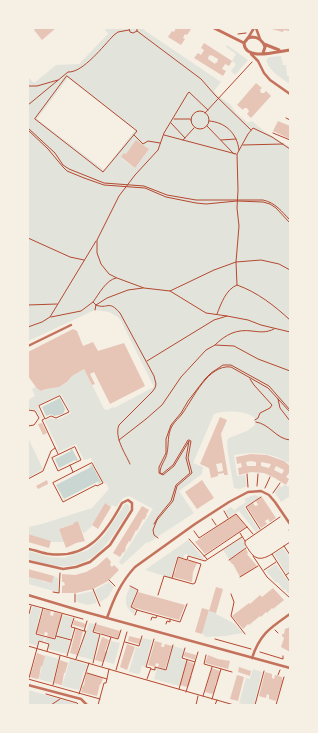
<!DOCTYPE html>
<html>
<head>
<meta charset="utf-8">
<style>
  body { margin:0 }
  #map { position:relative; width:318px; height:733px; overflow:hidden; background:#f6efe4; font-family:"PT Sans",sans-serif }
  canvas { display:block }
  .frame { position:absolute; inset:0; border:29px solid #f6efe4; pointer-events:none }
</style>
</head>
<body>
<div id="map">
<canvas width="318" height="733"></canvas>
<div class="frame"></div>
</div>
<script>
const g = document.querySelector('canvas').getContext('2d');
g.lineJoin = 'round';
function fillPath(path, color) { g.fillStyle = color; g.fill(path, 'evenodd'); }
function strokePath(path, color, width, dash) { g.strokeStyle = color; g.lineWidth = width; g.lineCap = dash ? 'butt' : 'round'; g.setLineDash(dash || []); g.stroke(path); }
const green = new Path2D(`
  M104,28h42l-2,2 77,52 -7,9 3,4 13,9 6,9 12,10 4,-2 12,10 26,16v317c-18,-12 -35,-13 -56,-9l3,21 8,-1 2,11 -7,3 -6,-1 -6,-34 -1,-13 2,-3 18,-7 8,-6 -1,-8c-10,-6 -29,-7 -40,-3l-21,49 10,4 -1,7 -23,17 15,22 -46,30 -1,-1 -25,23 -3,-3 34,-53 -24,-13 -6,2 -7,9 -4,-2 -1,2 -6,-4 -14,24 -7,6h-1l-5,-12 -4,2v1l-15,5 5,13h-12l-24,-8v-7l14,-3 50,-16 17,-19 -3,-6 -2,1 -13,-26 -7,2 -8,-16 -18,8 -1,-2 1,-2 -13,-27 6,-3c7,4 14,-2 20,-5l-10,-19 -24,12 5,11 -1,1 -5,-8 -8,-1v-9l7,-4 -3,-7 4,-2 1,3 2,-1 2,2 5,-2 15,-3 6,-4 5,-6 12,-7 20,40 3,1 6,-3 1,1 40,-21 -33,-66 -3,-4 -9,-5 -14,-2 -67,31v-264l6,6 22,-18 23,-1 29,-30zM68,78l67,52 -31,40 -67,-51zM143,144l6,5 -14,19 -14,-10 3,-5 2,1z
  M227,45l21,15 -13,15 -4,-4 5,-7 -4,-3 4,-7 -10,-7z
  M281,56l2,9h3l1,11h3v13v-5c-9,-6 -21,-13 -24,-24l3,-3z
  M28,438l15,31 -15,9z
  M284,485l6,2v9l-9,6 -6,-9 4,-7 3,1z
  M255,495l5,2 -16,10 15,23 -3,2 -17,-21 -10,6 -4,-6 6,-4 3,3 12,-8 -2,-3 7,-3z
  M125,504h3l2,5c-17,27 -34,60 -71,57 -11,-1 -21,-4 -31,-7v-8l21,6 15,1 24,-8 16,-14z
  M242,538l4,9 -17,12 -6,-9z
  M188,540l17,20 -20,-6 -2,4 -6,-2 -6,22 -26,-8z
  M283,548l6,8h1v15l-4,2 -12,-19z
  M276,564l14,20v12l-5,-7 -2,1 -5,-8 -2,1 -10,-12z
  M28,576l13,4v1l11,2 2,-7 4,2v14l-30,-8z
  M109,582l5,5 -6,10 -8,5 -5,-12z
  M130,587l7,3 -7,18 5,2 -1,4c-11,-7 -9,-18 -4,-27z
  M93,591l4,12 -9,2 -11,-3 -1,-7z
  M33,606l8,3 -6,26 10,2 -2,5 -4,-2 -2,6 -9,-3v-28h2z
  M209,611l7,2v1l19,10 8,9 -18,3 -20,1 -3,-4z
  M63,615l10,3 -3,10 3,1 -3,11 -13,-4z
  M89,623l6,1 -2,9 6,2 -6,25 -15,-4z
  M46,637l9,3 2,-3 13,4 -3,13 -19,-5 2,-6 -5,-2z
  M142,638l10,2 -7,28 -3,-3 -2,8 -2,1 -9,-2 7,-25 4,1z
  M111,641l9,2 -6,21 -10,-3 2,-9h2z
  M173,646l11,3 -3,10 5,2 -7,25 -25,-7 3,-11 9,3z
  M45,655l14,4 -7,24 -13,-4z
  M70,659l18,6 -2,6h-2l-5,19 -17,-4z
  M253,669l9,3 -8,33h-8l-7,-2 7,-25 4,1z
  M28,690l50,14v1h-50z`);
const water = new Path2D(`
  M60,398l5,11 -2,5 -9,2 -3,-2 -5,2 -4,-9z
  M72,449l6,11 -2,1 -1,-1 -16,8 -4,-9 16,-8 -1,-1z
  M92,465l9,17 -3,2 1,-3 -35,18 -8,-14 35,-18 -2,-1z`);
const building = new Path2D(`
  M36,28h20l-14,12 -8,-10z
  M176,28h13l2,1 -4,6 -2,-1 -2,4 2,1 -4,6 -13,-8 4,-6 2,1z
  M268,28h22l-1,3 -5,-1 -1,2z
  M204,43l28,18 -3,5 -4,-2 -3,5 4,2 -3,5 -29,-18 4,-5 3,2 3,-5 -3,-2zM209,55l1,1 1,-1 7,4 -1,4 -1,-1 -1,2 -7,-5z
  M256,83l6,5 -2,2 1,3h3l2,-2 5,5 -20,22 -4,-4 2,-3 -2,-3h-3l-1,2 -6,-5z
  M278,121l12,5v13l-17,-8z
  M136,140l13,9 -14,19 -14,-11 3,-4 2,1z
  M73,329l4,2 6,15 10,-4 5,9 26,-8 21,43 -35,18 -16,-32 -4,2 5,10 -3,1 -8,-16 -12,7 -5,6 -8,5 -13,2 -6,2 -1,-2 -1,1 -10,-14v-24z
  M220,417l7,3 -6,14 7,41h-4v-2l-6,1v2l-7,2 -2,-10 -9,-4zM222,463l1,8 -5,1 -2,-8z
  M42,423l5,10 -4,2 -5,-11z
  M251,454l16,1 17,6 6,5v8l-1,-1 -3,4 3,2 -3,6 -11,-7 -11,-5 -13,-1 -12,3 -1,-7 4,-1 -1,-4 -4,1 -1,-7zM251,461l5,1v4h-9l-1,-4zM261,462l10,2 -2,4 -8,-2zM276,466l8,4 -2,4 -8,-4z
  M47,480l1,4 -10,5 -2,-3z
  M202,480l12,18 -17,11 -12,-17z
  M262,497l14,21 -6,4 -2,-3 -3,2 2,3 -6,4 -14,-21 6,-4 2,3 3,-1 -2,-4z
  M105,503l6,4 -13,22 -6,-4z
  M142,506l7,4 -3,5h1l-3,5 -1,-1 -6,12 -1,-1 -6,12 -1,-1 -4,7h1l-2,5 -1,-1 -3,5 -7,-4z
  M236,514l10,13 -41,27 -10,-12z
  M78,521l7,20 -9,2 -10,5 -7,-19 15,-5 -1,-1z
  M28,534l23,7 -2,7 -21,-6z
  M246,549l2,4 -1,1 10,12 -17,11 -7,-13h-1l-3,-4z
  M107,557l4,5 -1,3 2,2 2,-2 5,5 -11,11 -15,8 -17,4h-14v-7l3,-1 -1,-3h-2v-8l13,1 11,-3 11,-6z
  M178,558l19,5 -4,9 -1,10 -19,-5 1,-5 1,1z
  M28,569l26,7 -2,7 -23,-6z
  M216,587l7,2 -7,24 -7,-2z
  M273,588l11,12 -11,9 -1,-1 -5,5 -1,-1 -5,5 -1,-1 -11,9 -1,-1 -5,5 -11,-13 17,-13 1,1 10,-9 2,2z
  M138,592l47,13 -6,15 -47,-13z
  M202,608l7,2 -7,24 -7,-2z
  M44,609l7,2 -1,4 3,1 1,-4 7,2 1,3 -8,21 -7,-2 1,-3 -3,-1 -1,3 -7,-2v-2z
  M74,620l12,4 -2,4 -11,-3z
  M96,624l24,7 -2,7 -24,-7z
  M290,627v25l-9,-5 3,-9 -2,-2v-2h2l1,-5z
  M76,629l7,2 -6,24 -7,-2z
  M129,636l12,3 -2,5 -11,-3z
  M102,637l7,3 -4,11 1,1 -3,10h-1l-7,-2z
  M155,641l7,2 -1,3 1,1h2l1,-3 7,2 -7,23 -7,-2 1,-3 -3,-1 -1,4 -7,-2z
  M127,644l8,3 -8,23 -7,-3z
  M185,652l11,3 -1,5 -12,-4z
  M37,653l8,3 -3,11 -1,-1 -2,12 -2,1 -7,-2z
  M208,655l10,4 12,2 -2,8 -23,-6z
  M60,660l8,3 -3,10h-1l-2,12h-1l-7,-2z
  M187,661l8,3 -3,10 -2,2h2l-3,10 -2,1 -7,-2z
  M239,667l12,4 -1,5 -12,-4z
  M212,668l8,3 -3,11 -1,-1 -2,12 -2,1 -7,-2z
  M265,672l7,2v4l2,1 1,-4 7,2v2l1,1 -7,21 -7,-2v-4l-2,-1 -1,4 -7,-2z
  M86,673l17,5 -2,6h-1l-3,12 -16,-4 2,-7 1,1z
  M237,675l7,2 -6,24 -8,-2z`);
const path = new Path2D(`
  M129,28l1,4 3,1 4,-2v-3
  M137,31l64,48 14,16 36,35
  M238,34l8,-1
  M67,76l70,55 -34,41 -68,-53z
  M28,86h9l21,-6
  M28,105l40,-33c15,1 36,-27 46,-37l4,-3 11,-2
  M208,110l-19,-18 -1,1 -24,40 -6,17 -23,25 -16,21 -22,44v13l4,11 8,10 8,4 27,10 26,3 44,-21 22,-8 25,-2 18,4 11,6
  M191 120a9 9 0 1 1 18 0a9 9 0 1 1-18 0Z
  M205,113l47,-51
  M286,118l4,2
  M174,119h16
  M209,121c16,1 28,12 30,29
  M171,123l14,15
  M207,126l27,28
  M28,128l27,25 8,12 6,4 35,14 40,3 23,9 29,5h67c13,3 18,11 27,20
  M28,130l20,19 15,18 4,4 17,7 20,7 41,3 21,9 30,6 10,1 31,-3 26,1 7,2 6,4 14,15
  M273,133l17,7
  M134,135l9,9 5,-3 12,2
  M164,135l72,19
  M183,140l11,-12
  M221,140l15,-1
  M243,145l40,-1
  M290,149l-18,-12 -19,-9 -5,6 -11,20 1,36 -1,18 2,18 -3,36 1,23c20,7 38,21 53,35
  M28,238l42,19 14,3
  M170,291l36,22 21,3
  M28,305l29,-1
  M96,305c12,5 12,-6 24,8l34,63 2,8 -1,4 -3,4 -33,33c-5,12 6,28 11,39
  M96,305l11,-7 21,-8 15,-2
  M95,310l1,-5 -3,-3c6,-8 13,-22 23,-24
  M217,314c4,-10 9,-25 20,-29
  M51,317l30,-6 12,-9
  M28,327l14,-5 8,-5 46,-76
  M215,345c11,-11 22,-16 37,-14 8,1 14,2 22,-2
  M147,361l67,-41 13,-4 21,4 13,5 29,7
  M250,379l4,6 18,20 -2,3 -10,5 -2,5 -3,2
  M60,396l9,16 -13,6 -5,-2 -6,3 -6,-13z
  M278,399l2,9 10,13
  M28,410l7,1 4,7 -5,7 -6,1
  M44,419l-2,1 16,34
  M256,422c14,2 20,17 34,18
  M119,440l27,-21 16,-14 19,-28 25,-27 9,-5 19,1 24,13 32,12
  M75,447l6,13 -23,11 -6,-13z
  M92,463l11,20 -6,3 -1,-1 -33,17 -10,-19z
  M70,465l3,7
  M247,474l1,13
  M28,479l15,-8 8,-20 4,-3
  M257,486l1,-12
  M265,488l5,-11
  M273,493l7,-10
  M224,511l4,7
  M280,517l-35,24v3c8,13 12,19 27,10l18,28
  M212,519l4,6
  M154,524l4,-7 13,-16 5,-16 14,-12 -4,-15 3,-17 -15,25 -11,9 -4,-2v-6l7,-14v-14l5,-14 10,-12 7,-12 17,-22 6,-6 12,-8h8l38,21 21,24
  M260,529l-14,-22 15,-10
  M289,530h1
  M194,531l5,7 37,-24 17,20
  M240,533l5,8
  M158,538l-4,-3 -1,-5 4,-10 16,-19 4,-15 15,-13 -4,-15 3,-17 -2,-1h-1l-15,25 -11,9 -2,-1c0,-8 6,-13 7,-20 2,-9 0,-18 5,-27 3,-5 7,-8 10,-12 11,-15 26,-50 49,-47l37,21 22,24
  M189,539l18,20
  M284,546l6,9
  M272,554l18,-12
  M204,556l43,-29
  M253,556l14,21 23,21
  M229,560l17,-12
  M264,570l12,-8
  M286,575l4,-3
  M240,577l18,-11
  M172,578l6,-21 9,3 1,-4 17,5 37,-24
  M109,580l6,6
  M130,586l8,4 -7,17 6,3 43,12 7,-18
  M93,589l7,17
  M53,592l6,1 1,-20
  M75,594v8
  M231,594l3,8 -3,14 14,18
  M158,595l6,-19 29,8 2,-1 6,-19 -13,-4
  M28,604l55,15
  M43,608l-7,26 19,5 7,-25
  M28,614h1l2,-8
  M135,615l2,-5
  M151,620l1,-3 4,1 1,-2
  M166,624l1,-3 3,1v-3
  M75,628l9,3
  M275,630l3,3
  M101,634l10,3
  M56,636l15,4
  M215,639l36,10
  M125,642l14,4 3,-10
  M28,646l206,59
  M185,648l-3,10 13,4 3,-10
  M260,652l23,7v-3
  M206,655l-2,9 28,8
  M67,656l8,-28 -4,-1 3,-9
  M76,659l10,-28h-2l3,-10
  M93,663l7,-29 -7,-2 3,-9
  M102,666l9,-29 7,2 3,-9
  M151,669l4,1v-3l11,3 7,-25
  M116,670l11,-38
  M87,673l20,6
  M278,675l2,-5
  M29,678l10,-37 10,3 -2,7
  M28,679l72,20
  M147,679l4,-11 -5,-1 8,-28
  M53,685l7,-29
  M179,689l8,-29
  M186,692l9,-30
  M46,694l31,9 2,2
  M79,694l10,-31
  M203,696l9,-29
  M212,699l9,-30
  M51,705l9,-6
  M98,705l6,-22h2l3,-14
  M196,705l2,-9
  M215,705l2,-5
  M255,705l9,-34
  M276,705l8,-28`);
const minor = new Path2D(`
  M256,28l4,11
  M248,38l6,-10
  M251,54l7,7 6,12 6,7 20,14
  M28,346l43,-21
  M28,549c7,1 14,4 21,5 39,5 57,-21 73,-51l6,-3 4,3v7l-22,35 -20,17 -14,5 -13,2 -35,-8
  M28,595l50,15 212,58
  M107,618c7,-20 14,-36 28,-51l60,-43 34,-22 19,-10 13,-1 8,4 6,7 15,22
  M252,658c8,-24 18,-30 38,-44
  M28,685l53,14 6,6`);
const tertiary = new Path2D(`
  M214,28l30,15
  M264,44l15,6
  M263,53l2,-6c-2,-6 -7,-10 -13,-10l-4,1 -4,5c1,19 34,8 46,7`);
fillPath(green, '#e2e4dc');
fillPath(water, '#c9d6d2');
fillPath(building, '#e6c5b7');
strokePath(path, '#b5482f', 1);
strokePath(minor, '#c5725c', 2.5);
strokePath(tertiary, '#c5725c', 3);
</script>
</body>
</html>
